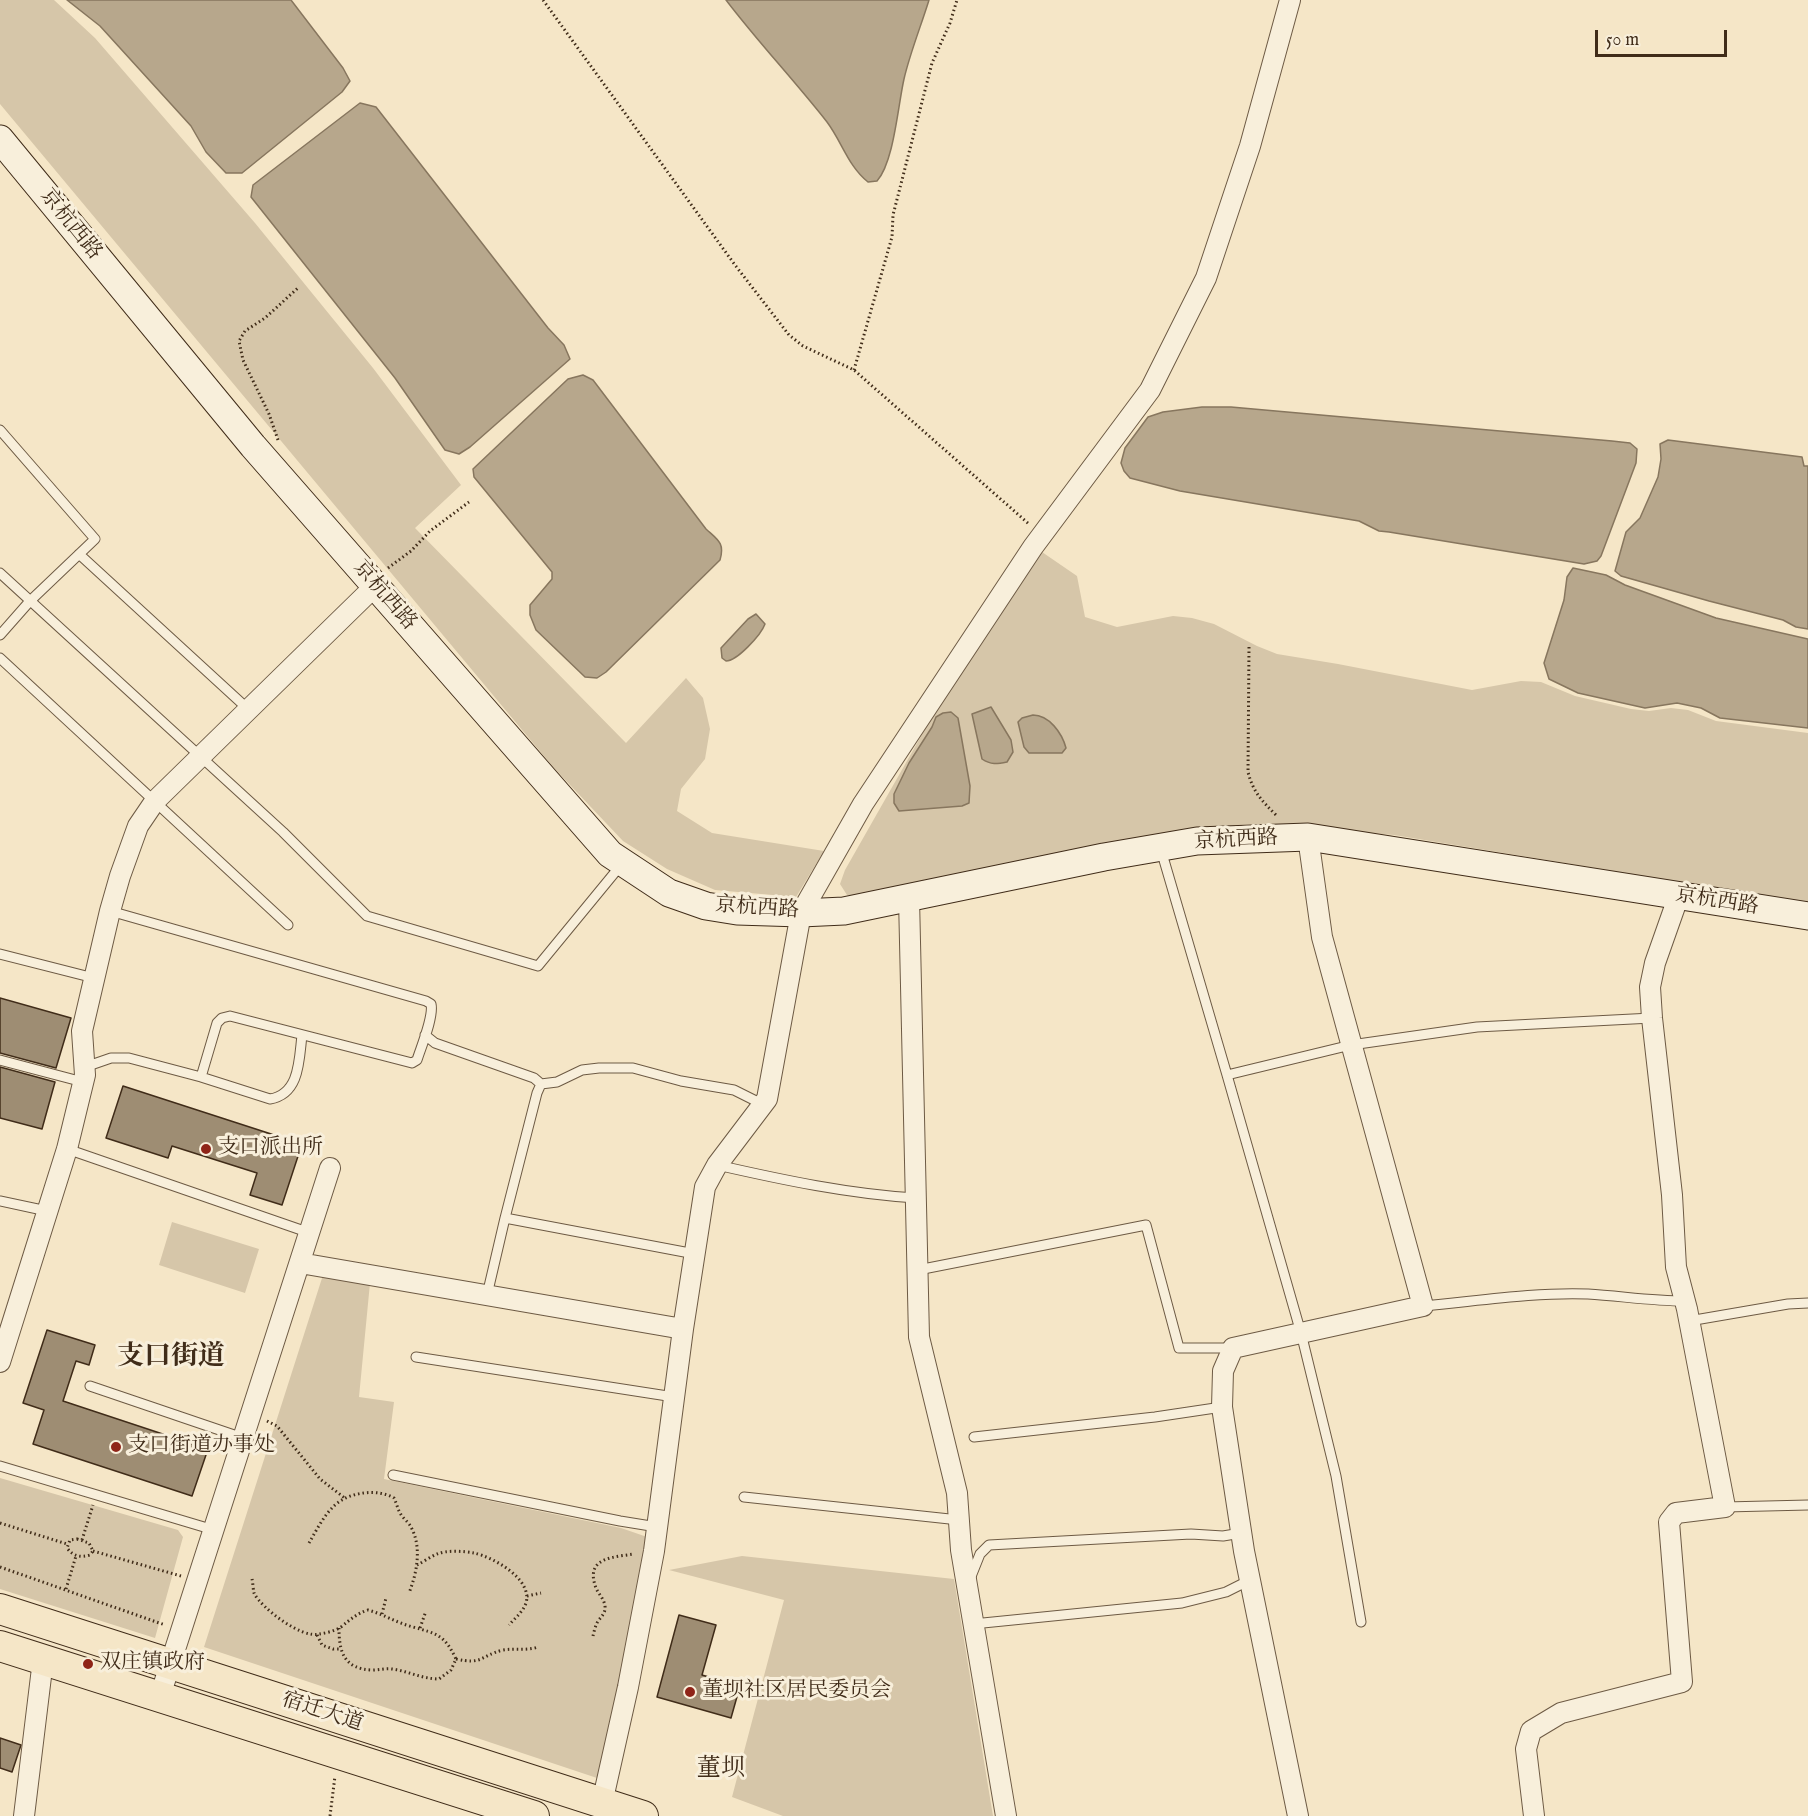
<!DOCTYPE html>
<html>
<head>
<meta charset="utf-8">
<style>
  body { margin:0 }
  #map { position:relative; width:1808px; height:1816px; overflow:hidden; background:#f5e6c7; font-family:"IM FELL English",serif }
  canvas { display:block }
  .scale { position:absolute; left:1595px; top:30px; width:132px; height:27px; box-sizing:border-box; border:3px solid #402c19; border-top:0; padding-left:8px; font-size:18px; line-height:21px; white-space:nowrap; color:#402c19; -webkit-text-stroke:4px #f8efdb; paint-order:stroke }
</style>
</head>
<body>
<div id="map">
<canvas width="1808" height="1816"></canvas>
<div class="scale">50 m</div>
</div>
<script>
const g = document.querySelector('canvas').getContext('2d');
g.lineJoin = 'round';
function fillPath(path, color) { g.fillStyle = color; g.fill(path, 'evenodd'); }
function strokePath(path, color, width, dash) { g.strokeStyle = color; g.lineWidth = width; g.lineCap = dash ? 'butt' : 'round'; g.setLineDash(dash || []); g.stroke(path); }
function label(font, color, halo, rows, align = 'center') {
  g.font = font + ' "IM FELL English","Noto Serif SC",serif'; g.lineWidth = 6; g.setLineDash([]); g.textBaseline = 'middle'; g.strokeStyle = halo; g.fillStyle = color; for (const [text, x, y, turn = 0] of rows) {
    g.save(); g.translate(x, y); g.rotate((+turn || 0) * Math.PI / 180); g.textAlign = isNaN(turn) ? turn : align; if (halo) g.strokeText(text, 0, 0); g.fillText(text, 0, 0); g.restore();
  }
}
const green = new Path2D(`
  M0,0h54l41,38 160,185 118,145 88,117 -46,43 211,215 60,-65 17,20 7,31 -5,30 -24,30 -4,22 35,22 112,18 -28,46 -81,-7 -48,-21 -44,-28 -70,-74 -553,-663z
  M1042,552l35,24 8,41 32,10 56,-11 19,2 22,6 43,22 20,8 61,10 134,26 49,-9 20,1 34,14 56,13 18,2 22,-3 17,2 28,11 92,12v170l-414,-68 -124,-10 -407,74 -16,-4 -7,-11 5,-14 79,-139 59,-94z
  M172,1222l87,27 -14,44 -86,-28z
  M323,1275l47,8 -11,114 35,5 -10,77 237,49 29,10 -50,241 -396,-132z
  M0,1478l178,52 5,7 -28,101 -155,-49z
  M742,1556l212,23 39,237h-210l-51,-19 52,-197 -115,-30z`);
const water = new Path2D(`
  M67,0h224l52,68 7,13 -8,11 -100,81h-16l-20,-21 -15,-26 -91,-100z
  M726,0h203c-8,26 -19,53 -25,79 -6,26 -10,83 -27,102l-9,1c-20,-16 -26,-40 -41,-60 -33,-42 -69,-80 -101,-122z
  M360,103l16,4 172,221 16,17 6,14 -100,88 -11,7 -14,-4 -50,-72 -144,-181 2,-12z
  M583,375l10,5 113,149c12,11 19,14 14,31l-114,112 -9,6 -12,-1 -49,-47 -6,-15v-10l22,-26v-7l-78,-95 -1,-8 95,-90z
  M1202,407h29l381,34 18,2 7,6 -1,14 -35,93 -4,5 -13,3 -195,-32 -10,-1 -20,-10 -179,-30 -50,-13 -6,-7 -3,-8 4,-15 23,-31 15,-5z
  M1668,440l134,17 2,9h4v163l-12,-2 -13,-7 -74,-19 -88,-25 -6,-5 11,-39 14,-14 18,-41 3,-18 -1,-15z
  M1573,568l33,7 19,10 91,33 92,21v89l-88,-10 -19,-10 -24,-5 -32,5 -67,-15 -29,-14 -5,-16 20,-63 3,-23z
  M756,614l9,10c-4,11 -28,37 -39,37l-4,-3 -1,-10 27,-29z
  M991,707l20,33 2,12 -6,10c-10,2 -16,3 -25,-3l-10,-45z
  M951,712l7,6 12,68 -1,17 -7,3 -63,5 -5,-8v-9l15,-31 23,-36 4,-10 7,-4z
  M1033,715c16,0 29,18 33,33l-4,5h-33l-5,-6 -6,-25 4,-4z`);
const building = new Path2D(`
  M0,998l71,20 -15,50 -56,-15z
  M0,1067l55,15 -13,47 -42,-11z
  M123,1086l179,58 -20,61 -32,-10 7,-22 -85,-27 -4,12 -62,-20z
  M47,1330l48,15 -6,20 -13,-4 -13,40 145,48 -16,47 -159,-52 11,-34 -21,-7z
  M679,1615l37,10 -14,50 38,11 -9,32 -74,-21z
  M0,1738l21,7 -9,27 -12,-4z`);
const path = new Path2D(`
  M543,0l192,265 54,70 14,11 51,24 175,154
  M854,370l38,-133 1,-22 39,-152 18,-40 7,-23
  M278,440l-9,-26 -26,-54 -4,-19 6,-10 20,-13 34,-31
  M388,568l23,-17 19,-20 39,-29
  M1249,647l-1,125c5,20 14,29 28,43
  M267,1421l10,5 43,53 26,20
  M0,1523l67,21
  M77,1539l12,4 4,8 -3,4c-10,3 -17,1 -23,-7l3,-8z
  M82,1540l11,-35
  M309,1543c7,-12 14,-26 24,-36 14,-15 44,-19 61,-9 3,6 4,13 8,18 3,4 7,7 9,11 11,20 6,46 -2,66
  M93,1551l88,25
  M417,1565c6,-3 13,-8 20,-11 10,-4 26,-3 37,-1 19,4 59,26 52,50 -3,9 -11,15 -17,22
  M0,1567l165,58
  M252,1579c1,4 1,10 2,14 7,15 48,46 65,41 7,-1 16,-3 22,-7 10,-8 15,-13 27,-17 15,4 29,13 45,17 24,7 31,7 43,32l-5,11 -12,9c-17,0 -31,-8 -47,-10 -6,-1 -13,1 -20,1 -28,-1 -33,-18 -33,-42
  M66,1589l10,-33
  M527,1596l14,-3
  M382,1614l4,-16
  M420,1628l6,-17
  M317,1635l5,10 11,4h7
  M593,1636c1,-4 2,-9 4,-13 3,-6 9,-9 8,-17 -1,-8 -8,-13 -10,-21 -9,-28 20,-28 39,-31
  M456,1659c28,6 23,-3 47,-9 12,-2 23,1 35,-3
  M330,1816l5,-40`);
const lane = new Path2D(`
  M0,430l95,109 -65,62 -30,34
  M79,554l170,156
  M0,573l283,259 84,84 171,50 83,-101
  M0,658l288,267
  M1161,850l66,225 124,-30 126,-18 175,-9
  M110,911l316,90 5,3c3,13 -10,43 -14,56l-5,3 -182,-47 -8,2 -5,5 -16,54
  M0,954l94,24
  M425,1035l10,8 99,35 7,6 16,-2 25,-12 17,-2h34l48,13 53,9 28,14
  M0,1060l83,22
  M85,1067l26,-9h18l72,19 69,22c30,-5 29,-39 32,-64
  M1227,1075l74,258 35,143 25,146
  M67,1149l243,84
  M717,1165c66,15 132,29 199,33
  M0,1201l47,10
  M505,1218l32,-125 4,-9
  M918,1270l228,-45 33,123h54
  M487,1295l18,-77 190,36
  M1423,1306c55,-5 111,-14 165,-12 33,2 64,7 97,7
  M1689,1321l99,-17 20,-1
  M416,1357l258,40
  M90,1386l153,52
  M974,1437l181,-20 67,-10
  M0,1466l214,64
  M393,1475l227,46 37,6
  M744,1497l215,23
  M1725,1507l83,-2
  M970,1579l10,-25 9,-9 202,-11 32,2 18,-3
  M973,1624l209,-21 44,-11 24,-12`);
const street = new Path2D(`
  M909,898l10,439 38,156 4,57 45,266
  M300,1263l383,66
  M0,1362l67,-213 18,-74 -3,-44 28,-120 10,-35 18,-50 17,-25 220,-215
  M160,1696l170,-528
  M602,1803l26,-116 26,-136 29,-222 22,-142 12,-22 50,-66 34,-186 62,-109 170,-257 117,-157 56,-112 44,-132 40,-146
  M24,1816l19,-156
  M1298,1816l-54,-265 -22,-144 1,-36 10,-23 190,-42 -101,-369 -14,-100
  M1534,1816l-8,-67 5,-18 30,-18 121,-31 -13,-160 7,-9 49,-6 -38,-198 -11,-42 -4,-72 -20,-177 -2,-31 5,-24 24,-68`);
const secondary = new Path2D(`
  M0,139l253,307 357,408 59,39 37,13 31,5 64,2 43,-2 260,-54 93,-16 111,-4 500,79`);
const primary = new Path2D(`
  M0,1609l643,207
  M0,1646l534,170`);
const markers = [
  [206,1149,6,"#8f2418"],
  [116,1447,6,"#8f2418"],
  [88,1664,6,"#8f2418"],
  [690,1692,6,"#8f2418"]
];
const streetNames = [
  ["京杭西路",70,225,51],
  ["京杭西路",384,596,49],
  ["京杭西路",1236,841,-3],
  ["京杭西路",1717,902,9],
  ["京杭西路",757,909,4],
  ["宿迁大道",322,1713,18]
];
const poiNames = [
  ["支口派出所",218,1149],
  ["支口街道办事处",128,1447],
  ["双庄镇政府",100,1664],
  ["董坝社区居民委员会",702,1692]
];
const quarterNames = [
  ["董坝",721,1770]
];
const districtNames = [
  ["支口街道",171,1358]
];
fillPath(green, '#d6c6a9');
fillPath(water, '#b7a78c');
strokePath(water, '#87765e', 1.5);
fillPath(building, '#9e8d73');
strokePath(building, '#402c19', 1.5);
strokePath(lane, '#6d5a44', 11);
strokePath(street, '#6d5a44', 22);
strokePath(secondary, '#402c19', 29);
strokePath(primary, '#402c19', 32);
strokePath(path, '#402c19', 3, [1.5, 3]);
strokePath(lane, '#f8efdb', 9);
strokePath(street, '#f8efdb', 20);
strokePath(secondary, '#f8efdb', 27);
strokePath(primary, '#f5e6c7', 30);
for (const [x, y, r, color] of markers) { const dot = new Path2D(); dot.arc(x, y, r, 0, 2 * Math.PI); g.fillStyle = color; g.fill(dot); strokePath(dot, '#f8efdb', 2); }
label('21px', '#402c19', '#f8efdb', streetNames);
label('21px', '#402c19', '#f8efdb', poiNames, 'left');
label('24px', '#402c19', '#f8efdb', quarterNames);
label('bold 27px', '#402c19', '#f8efdb', districtNames);
</script>
</body>
</html>
